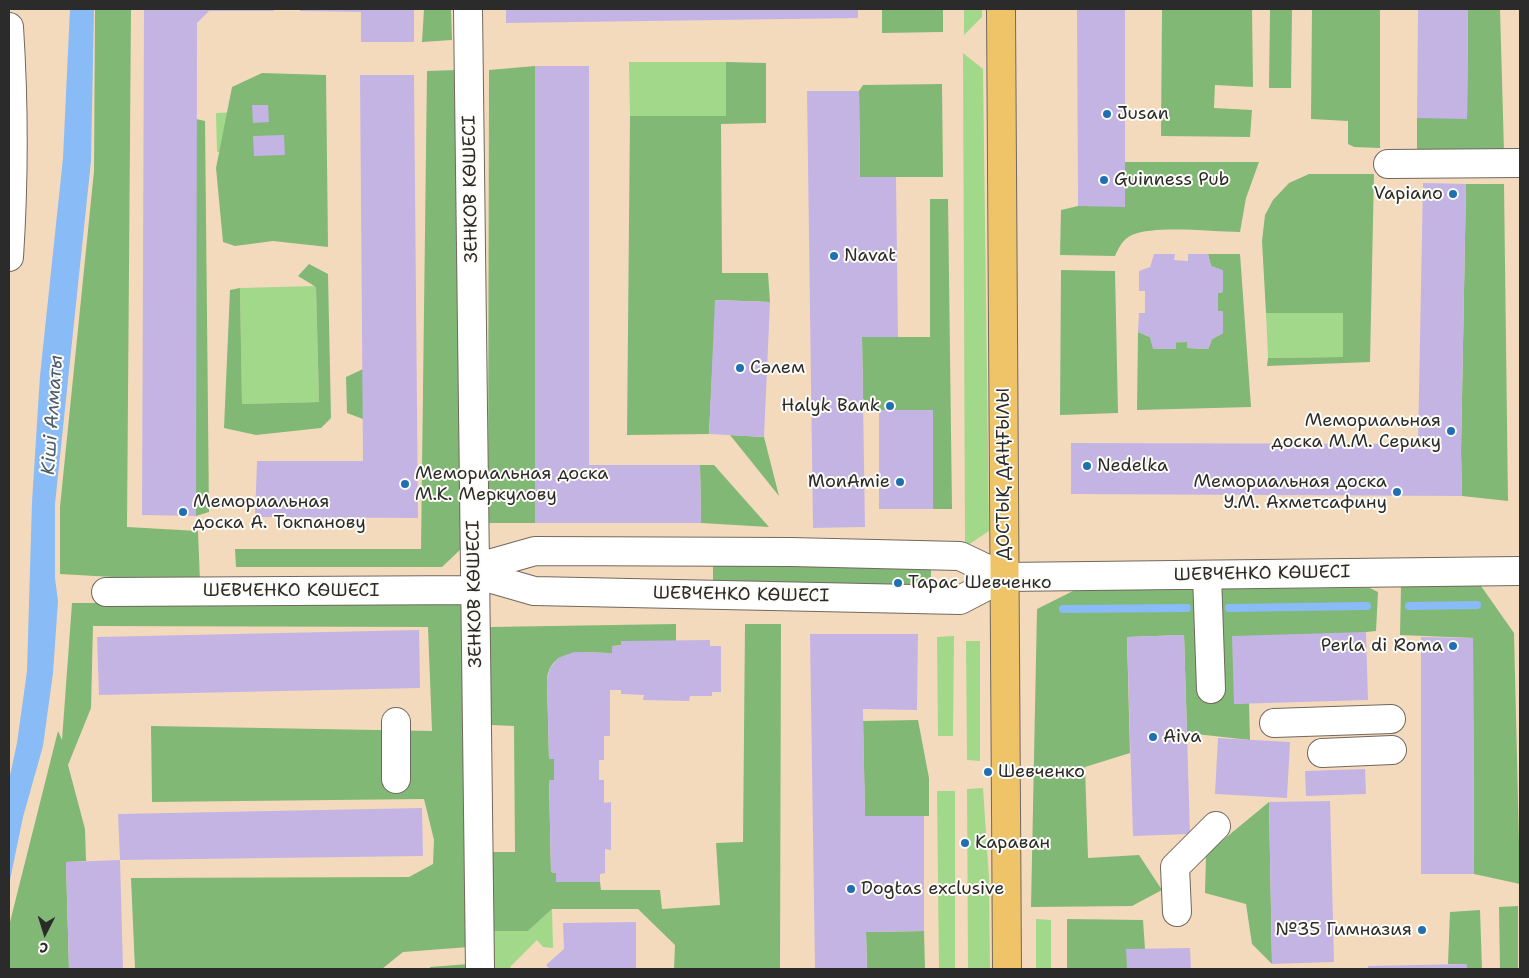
<!DOCTYPE html>
<html>
<head>
<meta charset="utf-8">
<style>
  body { margin:0 }
  #map { position:relative; width:1529px; height:978px; overflow:hidden; background:#f4dabd; font-family:"Shantell Sans",sans-serif }
  canvas { display:block }
  .frame { position:absolute; inset:0; border:10px solid #2b2b2b; pointer-events:none }
  .north { position:absolute; left:20px; top:908px; width:50px; height:50px; -webkit-text-stroke:4px #fdfcf7; paint-order:stroke; rotate:185deg; font-size:14px; font-weight:700; line-height:20px; text-align:center; color:#2b2b2b }
  .north::after { content:''; display:block; margin:auto; width:18px; height:22px; background:#2b2b2b; clip-path:polygon(50% 0,100% 100%,50% 72%,0 100%) }
</style>
</head>
<body>
<div id="map">
<canvas width="1529" height="978"></canvas>
<div class="frame"></div>
<div class="north">С</div>
</div>
<script>
const g = document.querySelector('canvas').getContext('2d');
g.lineJoin = 'round';
function fillPath(path, color) { g.fillStyle = color; g.fill(path, 'evenodd'); }
function strokePath(path, color, width, dash) { g.strokeStyle = color; g.lineWidth = width; g.lineCap = dash ? 'butt' : 'round'; g.setLineDash(dash || []); g.stroke(path); }
function label(font, color, halo, rows, align = 'center') {
  g.font = font + ' "Shantell Sans",sans-serif'; g.lineWidth = 4; g.setLineDash([]); g.textBaseline = 'middle'; g.strokeStyle = halo; g.fillStyle = color; for (const [text, x, y, turn = 0] of rows) {
    g.save(); g.translate(x, y); g.rotate((+turn || 0) * Math.PI / 180); g.textAlign = isNaN(turn) ? turn : align; if (halo) g.strokeText(text, 0, 0); g.fillText(text, 0, 0); g.restore();
  }
}
const green = new Path2D(`
  M964,9h18v8l-18,18z
  M963,53l20,16 6,462 -24,16z
  M629,62h97v54h-96z
  M238,112l1,40h-22l-1,-39z
  M316,286l3,116 -77,2 -2,-116z
  M1266,313h77v44l-75,1z
  M954,636l-1,100h-15l-1,-99z
  M966,641h14v120l-13,-1z
  M983,788l6,90 1,91h-22l-1,-180z
  M937,791h18v178h-16z
  M552,909l1,39 -10,-1 -6,-7 -27,27 2,2h-19v-38h35z
  M1036,919l15,1v49h-15z`);
const forest = new Path2D(`
  M95,9h36l-4,518 71,4 2,51 -140,-8v-67l34,-336z
  M424,9h27l1,31 -30,2z
  M882,9h61v23l-61,1z
  M1162,9h90l1,78 -38,-2 -1,23 38,2 -2,27 -89,-1z
  M1270,9h22l-1,79h-22z
  M1312,9h68v139l-26,-1 -6,-3v-23l-37,-2z
  M1468,9h32l4,143 -87,-2v-32h50z
  M726,62l40,1v60l-45,1 1,149h46l2,29 -54,-2 -7,134 -82,1 3,-319h96z
  M535,66v457h-47l1,-453z
  M457,70l4,479 -19,18h-206l-1,-18h186l6,-478z
  M262,73l64,2 2,172 -55,-6 -38,5 -12,-4 -7,-74 16,-81z
  M942,84l1,93h-83l-1,-86 4,-6z
  M196,119l9,2 4,391 -13,4z
  M1125,162h134l-13,36 -6,34c-27,0 -84,-7 -108,3 -9,4 -13,12 -17,21l-55,-1 1,-45 17,-4h47z
  M1309,174h65l-4,188 -103,4 1,-8 75,-1v-44h-77l-4,-72 3,-26 8,-15 16,-17z
  M1466,184h38l4,317 -46,-5 -1,-45z
  M930,199h18l4,310h-19v-99h-54l-16,-11 -1,-62h68z
  M1208,254h32l11,153 -114,3 1,-78 12,5 2,6 35,-1 1,6 20,1 4,-10 11,-6v-22h-5v-18l5,-1 -7,-23 -5,-3z
  M309,264l19,10 3,144 -10,10 -65,7 -32,-7 6,-138 10,-2 2,116 77,-2 -3,-115 -18,-11z
  M1061,270l54,1 3,142 -58,2z
  M363,369v50l-16,-6 -1,-36z
  M730,435l34,2 15,59z
  M700,465h14l55,62 -68,-4z
  M713,561l218,3v28l-218,-3z
  M1401,586h80l33,47 6,251 -46,-10 -1,-236 -73,-3z
  M1370,588l8,4 -2,39 -10,1 -132,72 15,-1 1,37 -63,-7 -3,-98 -57,2 3,116 -45,14 3,91 51,-3 23,35 -30,16 -101,1 6,-298 40,-20z
  M464,602l5,345 -66,5 -21,17h-247l-4,-91 278,-1 24,-13 1,-24 -10,-41 -272,3 -1,-76 281,5 -4,-104 -335,-1 -2,82 -23,57 17,64 1,32 -20,1 3,107h-60v-43l49,-195 4,9 10,-137z
  M676,624v17l-64,5v7c-25,0 -62,-7 -65,27l2,78 5,1v21l-5,1 2,91 5,1v9h44l1,8h59l2,19 58,-4 -4,-62 27,-1 2,-218h36l-1,345h-106l1,-24 -37,-36h-86l-24,22h-35l-1,-79h23l-1,-126 -23,-1 -1,-98z
  M918,720l11,58v38h-64l-2,-95z
  M1269,802l3,162 -20,-20 -6,-40 -41,-11 1,-39z
  M1518,906v63h-18l-1,-62z
  M1480,910l2,59h-15v-5h-19l2,-52z
  M1067,919l76,1 2,29h-18v20h-60z
  M924,931l1,38h-58l-1,-37z
  M469,964v5h-39v-2z`);
const water = new Path2D(`
  M70,9h24l-3,152 -36,343v74l3,23 -5,72 -10,73 -20,71 -14,68v-105l8,-37 10,-72 5,-169 8,-126 23,-218z`);
const stream = new Path2D(`
  M1409,606l68,-1
  M1229,608l138,-2
  M1063,609l124,-1`);
const building = new Path2D(`
  M144,9h130v2h-65l-12,12 -1,493 -54,-1z
  M300,9h114v33h-53v-30l-61,-1z
  M506,9h352v9l-352,5z
  M1077,9h48v198l-47,-1z
  M1418,9h50l-1,110 -50,-1z
  M535,66h54v399h111l1,58h-166z
  M360,75h54l4,443 -163,-1 2,-56h106z
  M807,91h52l1,86h36l2,160h-36l3,190 -52,1z
  M252,105h16l1,17 -16,1z
  M284,135l1,20 -31,1 -1,-20z
  M1423,183l43,1 -5,267 1,45 -391,-2v-51l347,1z
  M1154,254h21l-1,6 14,1v-7h20l3,12 12,4v22l-5,1v18h5v22l-11,6 -4,10 -21,-1v-6h-11v7h-23l-3,-12 -12,-5 1,-19h6v-22h-6v-20l11,-4z
  M715,300l55,2 -6,135 -55,-3z
  M879,410h54v99h-54z
  M419,630l1,58 -321,7 -2,-58z
  M1366,632l2,68 -134,4 -2,-68z
  M810,634h108l-1,76 -54,-1 2,107h59v115l-58,1 1,37h-52z
  M1184,635l6,199 -57,2 -6,-199z
  M1421,637l52,1 1,236h-53z
  M710,640v6h11v46h-9v4h-22l-1,5 -46,-1 1,-5 -23,-1v-4h-11v46h-6v24h-5v20h5v23l7,-1v48l-6,-1v24l-5,1v8h-44v-9l-5,-1 -2,-92h5v-21h-5l-2,-79 3,-12 8,-10 16,-6 38,1v-7h9v-5z
  M1218,738l72,4 -3,56 -72,-4z
  M1365,769l1,25 -60,2 -1,-25z
  M1330,801l4,161 -62,2 -3,-162z
  M422,808l1,48 -303,4 -2,-46z
  M120,860l3,109h-54l-3,-107z
  M636,922v47h-86l-4,-4 18,-16 -1,-26z
  M1190,948l1,21h-64l-1,-20z
  M1467,964v5h-99v-3z`);
const minor = new Path2D(`
  M468,9l12,960
  M9,27c5,77 5,153 0,230
  M1388,164l132,-1
  M475,568l60,-17 256,1 169,4 44,21 516,-6
  M475,574l59,17 426,9 44,-23
  M1207,575l4,114
  M106,592l369,-2
  M1274,723l117,-4
  M1322,753l70,-3
  M396,779v-57
  M1177,912l-2,-45 41,-41`);
const major = new Path2D(`
  M1001,9l6,960`);
const markers = [
  [1107,114,5,"#1f6fb2"],
  [1104,180,5,"#1f6fb2"],
  [1453,194,5,"#1f6fb2"],
  [834,256,5,"#1f6fb2"],
  [740,368,5,"#1f6fb2"],
  [890,406,5,"#1f6fb2"],
  [1451,431,5,"#1f6fb2"],
  [1087,466,5,"#1f6fb2"],
  [900,482,5,"#1f6fb2"],
  [405,484,5,"#1f6fb2"],
  [1397,492,5,"#1f6fb2"],
  [183,512,5,"#1f6fb2"],
  [898,583,5,"#1f6fb2"],
  [1453,646,5,"#1f6fb2"],
  [1153,737,5,"#1f6fb2"],
  [988,772,5,"#1f6fb2"],
  [965,843,5,"#1f6fb2"],
  [851,889,5,"#1f6fb2"],
  [1422,930,5,"#1f6fb2"]
];
const poiNames = [
  ["Jusan",1117,114],
  ["Guinness Pub",1114,180],
  ["Vapiano",1443,194,"right"],
  ["Navat",844,256],
  ["Сәлем",750,368],
  ["Halyk Bank",880,406,"right"],
  ["Мемориальная",1441,421,"right"],
  ["доска М.М. Серику",1441,442,"right"],
  ["Nedelka",1097,466],
  ["Мемориальная доска",415,474],
  ["М.К. Меркулову",415,495],
  ["MonAmie",890,482,"right"],
  ["Мемориальная доска",1387,482,"right"],
  ["У.М. Ахметсафину",1387,503,"right"],
  ["Мемориальная",193,502],
  ["доска А. Токпанову",193,523],
  ["Тарас Шевченко",908,583],
  ["Perla di Roma",1443,646,"right"],
  ["Aiva",1163,737],
  ["Шевченко",998,772],
  ["Караван",975,843],
  ["Dogtas exclusive",861,889],
  ["№35 Гимназия",1412,930,"right"]
];
const streetNames = [
  ["ЗЕНКОВ КӨШЕСІ",471,189,-91],
  ["ДОСТЫҚ ДАҢҒЫЛЫ",1004,474,-90],
  ["ШЕВЧЕНКО КӨШЕСІ",1262,574,-1],
  ["ШЕВЧЕНКО КӨШЕСІ",291,591],
  ["ЗЕНКОВ КӨШЕСІ",475,594,-91],
  ["ШЕВЧЕНКО КӨШЕСІ",741,595,1]
];
const waterNames = [
  ["Кіші Алматы",53,415,-86]
];
fillPath(green, '#a2d889');
fillPath(forest, '#81b875');
fillPath(water, '#89bbf6');
strokePath(stream, '#89bbf6', 8);
fillPath(building, '#c4b4e4');
strokePath(minor, '#71685e', 30);
strokePath(major, '#71685e', 30);
strokePath(minor, '#fff', 28);
strokePath(major, '#efc469', 28);
for (const [x, y, r, color] of markers) { const dot = new Path2D(); dot.arc(x, y, r, 0, 2 * Math.PI); g.fillStyle = color; g.fill(dot); strokePath(dot, '#fdfcf7', 2); }
label('18px', '#2b2b2b', '#fdfcf7', poiNames, 'left');
label('18px', '#2b2b2b', '#fdfcf7', streetNames);
label('italic 19px', '#4c5d72', '#fdfcf7', waterNames);
</script>
</body>
</html>
